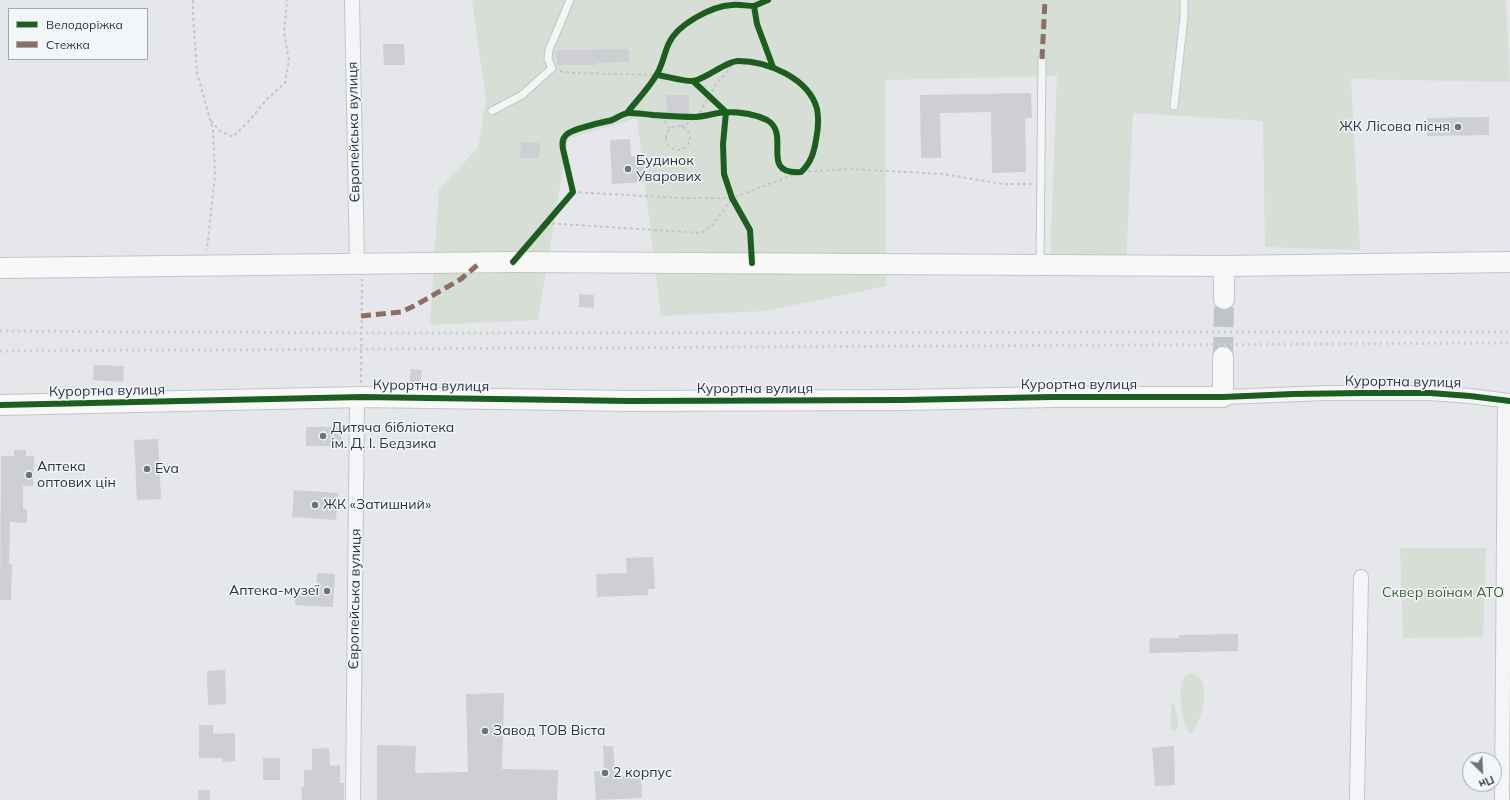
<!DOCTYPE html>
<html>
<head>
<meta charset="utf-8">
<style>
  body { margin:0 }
  #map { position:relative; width:1510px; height:800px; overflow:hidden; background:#e5e7ea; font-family:Mulish,sans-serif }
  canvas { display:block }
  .legend { position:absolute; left:8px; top:8px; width:140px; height:52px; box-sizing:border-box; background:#f3f6f9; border:1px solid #a3a9b1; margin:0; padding:5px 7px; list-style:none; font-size:12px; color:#2a3545 }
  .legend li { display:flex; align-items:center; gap:8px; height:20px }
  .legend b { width:20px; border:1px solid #a3a9b1 }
  .north { position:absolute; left:1462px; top:752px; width:40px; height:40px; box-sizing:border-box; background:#f3f6f9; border:1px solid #a3a9b1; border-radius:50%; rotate:156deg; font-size:11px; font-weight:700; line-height:16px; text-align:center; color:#2a3545 }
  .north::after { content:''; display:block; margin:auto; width:14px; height:18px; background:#6b737f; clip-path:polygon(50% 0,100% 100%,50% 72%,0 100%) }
</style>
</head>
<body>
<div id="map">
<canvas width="1510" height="800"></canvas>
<ul class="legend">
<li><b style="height:5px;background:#1b5e20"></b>Велодоріжка</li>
<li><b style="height:5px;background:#8d6e63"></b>Стежка</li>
</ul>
<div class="north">Пн</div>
</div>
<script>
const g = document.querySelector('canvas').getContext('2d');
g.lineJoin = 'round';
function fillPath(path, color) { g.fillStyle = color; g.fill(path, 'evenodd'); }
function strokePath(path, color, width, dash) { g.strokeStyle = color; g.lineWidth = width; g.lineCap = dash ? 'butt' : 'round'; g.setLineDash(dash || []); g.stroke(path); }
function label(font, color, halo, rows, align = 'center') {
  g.font = font + ' Mulish,sans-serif'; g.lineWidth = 3; g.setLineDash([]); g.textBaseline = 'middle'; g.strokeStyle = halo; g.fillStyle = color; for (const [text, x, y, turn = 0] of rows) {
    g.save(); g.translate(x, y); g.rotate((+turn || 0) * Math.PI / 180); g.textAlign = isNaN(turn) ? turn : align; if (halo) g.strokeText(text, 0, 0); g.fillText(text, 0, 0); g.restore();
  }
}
const green = new Path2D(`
  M472,0h1034l4,82 -159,-3 9,171 -95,-3 -2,-126 -130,-8 -7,152 -76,-4 7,-185 -172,4 1,206 -121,25 -104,5 -24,-198 -69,21 -30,181 -108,5 9,-136 39,-41 8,-47z
  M1400,548h86l-3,89 -80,1z
  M1192,673c22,6 10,49 -1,61l-2,-1c-6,-10 -13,-44 -5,-55 1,-3 5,-4 8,-5z
  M1171,702l3,2c1,8 8,21 1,27l-4,-1z`);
const building = new Path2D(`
  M383,44h21l1,21h-21z
  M629,49v13l-33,1v2h-39l-1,-15z
  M1031,93l1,25h-7l1,54 -34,1 -1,-61 -51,1 1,45h-20l-1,-63z
  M666,95h23v19h-22z
  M1489,117v18l-62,1v-18z
  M630,139l1,17h12l2,26 -33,2 -2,-44z
  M521,142l19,1 -1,15h-19z
  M579,294l15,1v13l-15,-1z
  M94,365l30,1 -1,16 -30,-2z
  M411,369l11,1 -2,16h-11z
  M306,427h35v19h-35z
  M158,439l3,60 -24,1 -3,-60z
  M14,450h12v6h8l-1,30h-10v23h4v14l-17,-1 -1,42h3l-1,36h-11l1,-144h13z
  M294,490l44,3 -2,27 -44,-3z
  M653,557l2,32h-7v6l-51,2 -1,-23 31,-1 -1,-15z
  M317,573l18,1 -2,33 -38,-2 1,-14 20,1z
  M1238,634v17l-89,2 1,-15h29v-3z
  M225,670l1,34 -18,1 -1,-34z
  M504,693l-2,76 56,1 -1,30h-180v-55l39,1 -1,27 53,-1 -2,-78z
  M199,725h14v9l22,-1v28l-12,1 -1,-4h-23z
  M603,746h10l2,30 26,-1 1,23 -46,2 -2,-29h10z
  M1174,746l1,39 -20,1 -3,-38z
  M329,748l1,18 10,-1v18h4v17h-42l-1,-13h3v-17h8v-21z
  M263,758h17v22h-17z
  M198,790h12v10h-12z`);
const secondaryTunnel = new Path2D(`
  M1223,357l1,-58`);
const path = new Path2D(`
  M193,0v14l4,59 16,57 2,45 -8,75
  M560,71l13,2 84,2
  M661,116l9,13
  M211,121l8,9 14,7 16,-16 18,-22 18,-16 4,-23 -5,-27 3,-33
  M666 138a12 12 0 1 1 24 0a12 12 0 1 1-24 0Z
  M681,127l16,-10 18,-31 21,-25
  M573,192l108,6h51l69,-26 48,-3 94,5 60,10h28
  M546,223l155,10 12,-8 19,-27
  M361,383l1,-104`);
const lane = new Path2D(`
  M1174,106l10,-89v-17
  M492,111l30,-16 30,-27 -4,-9 1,-9 21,-50
  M1040,264l2,-205`);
const street = new Path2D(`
  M352,0l5,264
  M1223,397l104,-4h103l40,3 40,5
  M353,800l4,-402
  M1357,800l4,-223
  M1502,800l3,-399`);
const secondary = new Path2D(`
  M0,268l513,-6 711,4 286,-4
  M1224,299v-33
  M0,405l362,-8 268,4 273,-1 149,-3h171v-40`);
const rail = new Path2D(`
  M0,331l361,2 1149,-1
  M0,351l1510,-8`);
const quiet = new Path2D(`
  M1042,59l3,-59
  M361,316l40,-4 15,-7 45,-26 20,-17`);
const cycleway = new Path2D(`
  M768,0l-14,6 3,18 16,43
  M693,81l33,31 -3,32 1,30 8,24 18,32 2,33
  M627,113c10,-13 22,-25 30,-39 6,-10 7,-21 12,-31 9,-19 43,-37 63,-38 7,-1 15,1 22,1
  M513,262l60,-70 -10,-43c-1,-6 -1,-10 3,-14 7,-7 35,-12 46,-15 5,-2 11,-7 17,-7 8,0 16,1 24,2 14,1 29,2 43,2 10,-1 20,-4 30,-5 13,0 29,2 41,8 25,14 -9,55 34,52 10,-9 13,-20 15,-32 2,-10 3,-21 1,-31 -8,-31 -50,-48 -79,-48 -12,0 -32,18 -45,20 -7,1 -28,-5 -36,-6
  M0,405l362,-8 268,4 273,-1 149,-3h171l70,-3 69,-1h68l40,3 40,5`);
const markers = [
  [1458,127,4,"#6b737f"],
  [628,169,4,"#6b737f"],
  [323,436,4,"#6b737f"],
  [147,469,4,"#6b737f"],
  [29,475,4,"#6b737f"],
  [315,505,4,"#6b737f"],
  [327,591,4,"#6b737f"],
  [485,731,4,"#6b737f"],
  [605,773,4,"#6b737f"]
];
const poiNames = [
  ["ЖК Лісова пісня",1450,127,"right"],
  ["Будинок",636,161],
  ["Уварових",636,177],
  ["Дитяча бібліотека",331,428],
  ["ім. Д. І. Бедзика",331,444],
  ["Аптека",37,467],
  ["оптових цін",37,483],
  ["Eva",155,469],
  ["ЖК «Затишний»",323,505],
  ["Аптека-музеї",319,591,"right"],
  ["Завод ТОВ Віста",493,731],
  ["2 корпус",613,773]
];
const streetNames = [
  ["Європейська вулиця",354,132,-91],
  ["Курортна вулиця",1403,382,1],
  ["Курортна вулиця",1079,385],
  ["Курортна вулиця",431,386,1],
  ["Курортна вулиця",755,389],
  ["Курортна вулиця",107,391,-1],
  ["Європейська вулиця",355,599,-89]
];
const parkNames = [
  ["Сквер воїнам АТО",1443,593]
];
fillPath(green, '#d6ded5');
fillPath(building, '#cdcfd3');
strokePath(secondaryTunnel, '#c0c3c9', 20, [20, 10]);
strokePath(lane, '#c3c5c8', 9);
strokePath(street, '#c3c5c8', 16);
strokePath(secondary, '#c3c5c8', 22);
strokePath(path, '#c3c5ca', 2, [3, 3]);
strokePath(lane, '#f4f5f7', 7);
strokePath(street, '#f4f5f7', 14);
strokePath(secondary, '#f8f8f8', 20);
strokePath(rail, '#cdcfd2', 3, [2, 4]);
strokePath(quiet, '#8d6e63', 5, [10, 5]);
strokePath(cycleway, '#1b5e20', 6);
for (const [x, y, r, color] of markers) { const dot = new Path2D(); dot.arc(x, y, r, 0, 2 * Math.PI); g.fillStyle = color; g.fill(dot); strokePath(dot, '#f3f6f9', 1.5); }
label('14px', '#2a3545', '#f3f6f9', poiNames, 'left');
label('14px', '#2a3545', '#f3f6f9', streetNames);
label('14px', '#416137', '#f3f6f9', parkNames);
</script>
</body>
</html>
